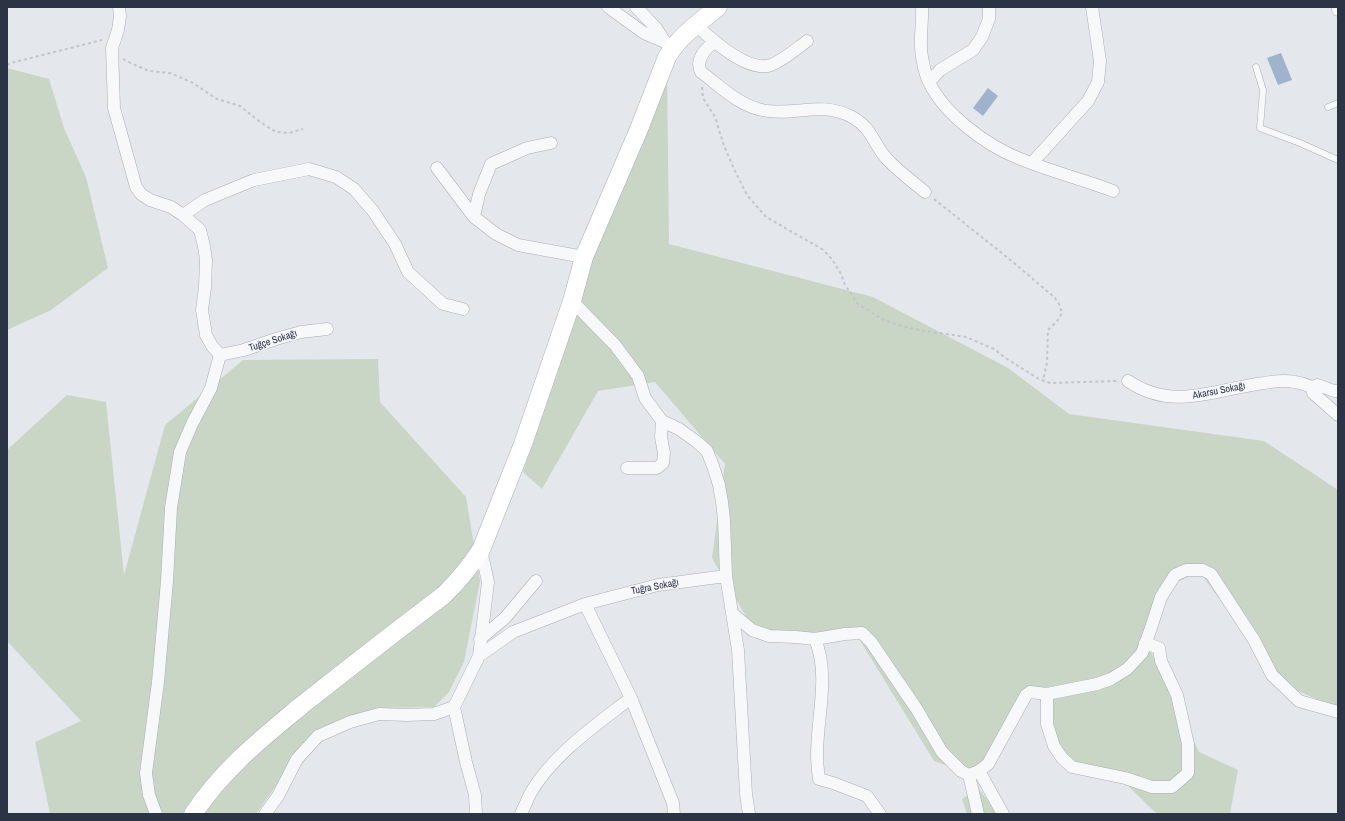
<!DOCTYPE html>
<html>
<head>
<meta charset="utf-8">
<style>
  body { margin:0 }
  #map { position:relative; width:1345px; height:821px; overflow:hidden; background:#e4e7ec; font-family:"Archivo Narrow",sans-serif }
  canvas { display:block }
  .frame { position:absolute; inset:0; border:8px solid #2b3445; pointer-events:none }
</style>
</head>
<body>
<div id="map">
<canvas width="1345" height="821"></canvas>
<div class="frame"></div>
</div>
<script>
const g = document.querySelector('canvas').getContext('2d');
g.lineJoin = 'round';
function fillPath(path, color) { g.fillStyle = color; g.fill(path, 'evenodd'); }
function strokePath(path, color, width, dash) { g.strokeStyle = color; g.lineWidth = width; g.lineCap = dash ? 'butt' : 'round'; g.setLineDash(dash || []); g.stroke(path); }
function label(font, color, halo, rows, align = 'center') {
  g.font = font + ' "Archivo Narrow",sans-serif'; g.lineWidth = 3; g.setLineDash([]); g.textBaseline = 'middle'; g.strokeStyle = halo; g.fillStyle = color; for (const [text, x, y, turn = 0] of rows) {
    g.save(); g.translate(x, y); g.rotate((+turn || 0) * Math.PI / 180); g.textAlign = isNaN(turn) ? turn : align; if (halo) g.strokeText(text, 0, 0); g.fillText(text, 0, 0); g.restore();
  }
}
const green = new Path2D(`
  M7,68l42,11 15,49 22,49 22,91 -57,42 -44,20z
  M655,68l12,1 2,175 204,53 135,71 61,46 195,27 74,49v219l-57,-26 -82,-112 -31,16 -26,46 57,119 39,18 -8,44h-73l-31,-30 -75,-31 -14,-68 -63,90 -40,-14 -81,-132 -95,8 -46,-79 13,-94 -70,-82 -57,9 -56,98 -19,-17z
  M378,359l2,43 86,95 14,84 -16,81 -15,30 -15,15 -57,1 -63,24 -58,82h-206l-15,-72 46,-21 -74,-80v-191l60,-55 39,7 18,173 41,-150 78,-65z
  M978,788l20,26h-31l-5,-15z`);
const water = new Path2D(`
  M1281,53l11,27 -14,5 -11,-27z
  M988,88l10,8 -15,20 -10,-8z`);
const path = new Path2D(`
  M123,59l3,2 23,10 21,2 23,10 24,16 23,7 20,16 16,10 13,1 14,-4
  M7,65l4,-2 91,-23
  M702,87l1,11 12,19 9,29 10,23 13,26 19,22 56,32 10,10 9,15 4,11 13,19 24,15 16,6 21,5 47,7 28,12 13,10 32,20 11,4 67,-2
  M934,199l79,63 42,36 4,6 3,9 -4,7 -10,10 -1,33 -4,17`);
const lane = new Path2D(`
  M1256,67l7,23 -3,38 40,15 38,17
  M1328,107l10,-4`);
const street = new Path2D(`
  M119,7l1,9 -2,14 -6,18 2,60 22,79 5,7 9,6 21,7 12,8 17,15 4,16 2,14 -1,27 -3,23 4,25 6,11 8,9
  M608,7l36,26 21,9 7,6
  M636,7l20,21 9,14
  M922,7c1,18 -4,37 1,55 1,6 3,14 6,20 15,32 57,63 89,76 31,13 64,21 95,33
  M1338,7v3
  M697,26c15,14 51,47 74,39 13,-5 25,-16 36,-24
  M714,42c-10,8 -19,18 -13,30 19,14 37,33 61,38 32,7 58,-10 90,7 20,11 21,26 34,41 12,13 26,23 39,34
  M929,82l11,-12 33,-20 9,-13 7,-18v-12
  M1032,163l56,-62 10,-19 2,-21 -8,-54
  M437,168l37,49 22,17 22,11 66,12
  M183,215l22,-15 49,-20 55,-11 27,8 18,12 19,22 22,33 13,28 35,32 20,5
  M474,217l5,-23 12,-30 36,-16 24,-5
  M572,301l43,44 23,31 7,22 17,23 17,8 18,13 10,9 6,15 6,19 3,17 2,18 2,56 12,74 8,144 3,20
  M220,355l24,-5 32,-11 25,-7 26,-3
  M1128,381c46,31 87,8 136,2 10,-2 21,-3 31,-1 6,1 12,3 17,5
  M1338,391h-4l-16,-6 -6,2 1,6 25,22
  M627,468h30l6,-5 1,-10 -3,-16 1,-16
  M585,604l46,94
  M733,614l19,16 17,6 27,1 19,2 30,-5 17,-1 9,9 45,66 26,44 19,19 8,4 9,39
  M480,639l25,-21 31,-37
  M815,639c15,36 2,78 2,116 0,8 1,16 2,24l14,4 34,13 13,18
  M479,656l34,-24 72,-28 73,-19 68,-9
  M1047,694v30l7,22 8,12 10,9 53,11 27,9h20l16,-14v-29l-11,-49 -16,-34 -2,-13 -14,-5
  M979,771l24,43
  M969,775l10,-4 9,-7 38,-69 4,-3 17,2 50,-10 14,-5 16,-10 15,-16 9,-25 10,-31 14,-22 11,-5h17l8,4 43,66 18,35 27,26 39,11
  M156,814l-7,-19 -3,-22 12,-91 9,-101 4,-73 9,-56 12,-28 19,-36 9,-33
  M265,814l13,-18 19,-37 21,-23 32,-14 29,-8 28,1 27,-1 20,-7
  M476,814l-1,-19 -9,-33 -12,-55 25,-51 9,-74 -7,-32
  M521,814c3,-7 6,-13 9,-20 22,-39 66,-69 101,-96l42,105 1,11`);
const secondary = new Path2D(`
  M193,814c31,-46 67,-74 109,-109 47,-37 94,-74 142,-110 14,-14 26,-28 37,-45l42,-106 49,-143 12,-44 55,-128 28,-72c12,-21 33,-35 51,-50`);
const streetNames = [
  ["Tuğçe Sokağı",273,341,-18],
  ["Akarsu Sokağı",1219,391,-11],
  ["Tuğra Sokağı",655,587,-11]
];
fillPath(green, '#c9d6c5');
fillPath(water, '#9fb4cc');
strokePath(lane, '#a9aeb7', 7);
strokePath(street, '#a9aeb7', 13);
strokePath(secondary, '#a9aeb7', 19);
strokePath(path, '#c2c5cb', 2, [3, 3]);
strokePath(lane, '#f7f8fa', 6);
strokePath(street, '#f7f8fa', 12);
strokePath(secondary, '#fff', 18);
label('10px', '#2b3445', '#f4f6f9', streetNames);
</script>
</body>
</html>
